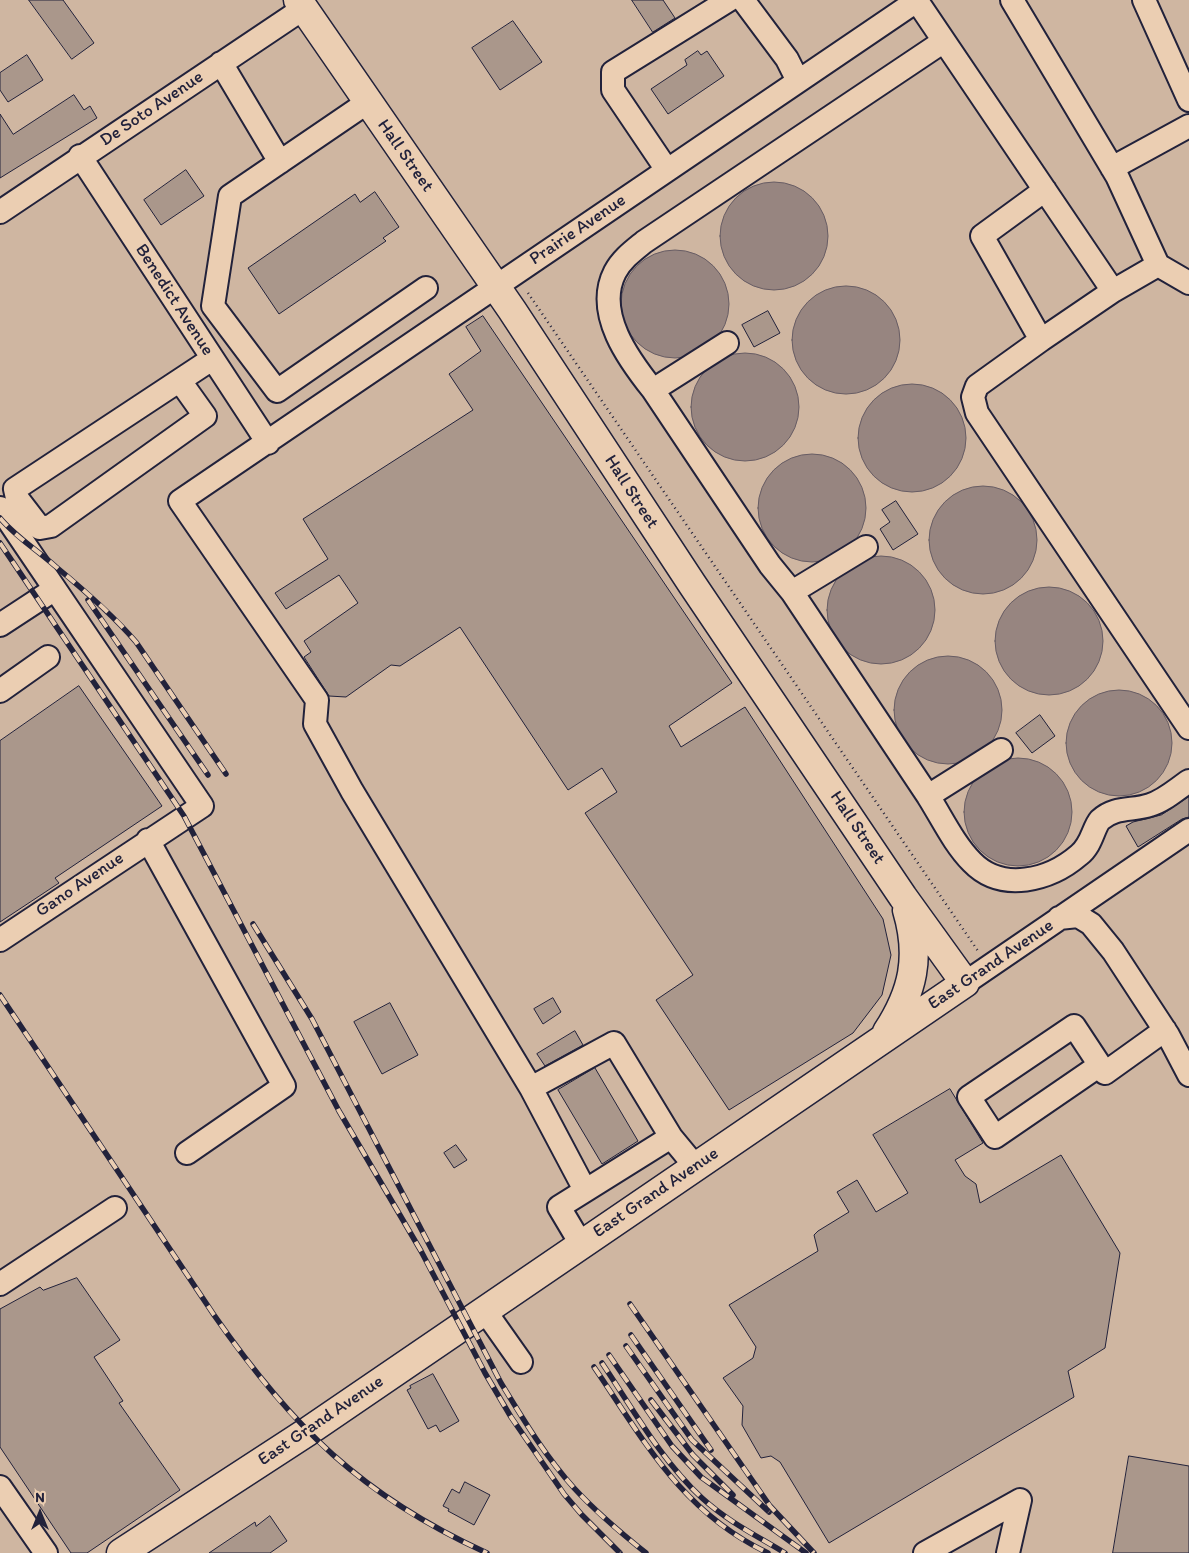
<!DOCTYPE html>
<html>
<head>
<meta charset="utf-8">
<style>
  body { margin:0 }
  #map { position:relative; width:1189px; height:1553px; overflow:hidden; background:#dfc4ab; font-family:Itim,sans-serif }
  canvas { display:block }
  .north { position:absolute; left:15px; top:1488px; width:50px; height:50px; -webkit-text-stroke:4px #ebceb2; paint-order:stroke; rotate:0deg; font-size:14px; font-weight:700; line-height:20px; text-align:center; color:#22223b }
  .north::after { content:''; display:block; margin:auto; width:18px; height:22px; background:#22223b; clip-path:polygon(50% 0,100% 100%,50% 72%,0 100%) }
</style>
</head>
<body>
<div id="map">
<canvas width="1189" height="1553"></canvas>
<div class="north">N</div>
</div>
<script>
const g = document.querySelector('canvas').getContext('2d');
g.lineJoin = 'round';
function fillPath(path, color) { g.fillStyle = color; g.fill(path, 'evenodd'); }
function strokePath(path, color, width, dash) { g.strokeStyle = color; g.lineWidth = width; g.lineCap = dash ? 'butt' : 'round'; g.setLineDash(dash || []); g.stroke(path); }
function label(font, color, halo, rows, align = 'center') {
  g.font = font + ' Itim,sans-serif'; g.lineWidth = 5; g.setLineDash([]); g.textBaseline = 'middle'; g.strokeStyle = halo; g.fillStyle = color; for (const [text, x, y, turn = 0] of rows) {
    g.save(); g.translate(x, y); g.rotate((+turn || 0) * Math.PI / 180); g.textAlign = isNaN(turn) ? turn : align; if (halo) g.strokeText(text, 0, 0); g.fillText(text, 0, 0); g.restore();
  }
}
const built = new Path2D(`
  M0,0h1189v1553h-1189z`);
const water = new Path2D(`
  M720 236a54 54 0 1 1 108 0a54 54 0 1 1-108 0Z
  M621 304a54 54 0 1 1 108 0a54 54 0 1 1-108 0Z
  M792 340a54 54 0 1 1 108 0a54 54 0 1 1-108 0Z
  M691 407a54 54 0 1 1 108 0a54 54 0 1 1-108 0Z
  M858 438a54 54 0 1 1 108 0a54 54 0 1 1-108 0Z
  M758 508a54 54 0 1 1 108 0a54 54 0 1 1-108 0Z
  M929 540a54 54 0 1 1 108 0a54 54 0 1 1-108 0Z
  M827 610a54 54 0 1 1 108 0a54 54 0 1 1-108 0Z
  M995 641a54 54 0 1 1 108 0a54 54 0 1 1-108 0Z
  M894 710a54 54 0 1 1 108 0a54 54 0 1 1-108 0Z
  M1066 743a53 53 0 1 1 106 0a53 53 0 1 1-106 0Z
  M964 812a54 54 0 1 1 108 0a54 54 0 1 1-108 0Z`);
const building = new Path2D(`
  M29,0h34l31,43 -22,16z
  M632,0h31l12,18 -22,14z
  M513,21l29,41 -42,28 -28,-42z
  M698,51l3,4 6,-4 17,25 -56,38 -17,-25 36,-24 -2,-5z
  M27,55l16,25 -35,22 -8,-12v-17z
  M74,95l10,15 6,-4 7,12 -97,60v-64l13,20z
  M186,170l18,26 -43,29 -17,-25z
  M375,192l24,35 -16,11 3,3 -107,73 -31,-46 107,-74 5,8z
  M768,311l12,22 -26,14 -12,-22z
  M483,316l249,367 -63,43 12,21 64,-40 138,212 8,36 -9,40 -29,38 -124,77 -73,-110 37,-25 -108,-162 32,-21 -15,-24 -34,22 -108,-163 -60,39 -9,-1 -45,32 -17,-1 -25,-39 7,-5 -7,-11 54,-38 -19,-28 -53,34 -11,-16 53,-34 -25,-40 170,-109 -24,-36 32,-23 -15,-24z
  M896,501l22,33 -25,16 -13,-21 10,-7 -8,-12z
  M79,686l83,120 -107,72 4,5 -59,39v-181z
  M1040,715l15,21 -23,17 -16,-20z
  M1189,797v20l-7,2 -44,28 -12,-21 7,-4 28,-7z
  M553,998l8,14 -18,12 -9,-15z
  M390,1003l28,52 -36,19 -28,-52z
  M575,1031l8,14 -38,21 -8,-12z
  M595,1068l43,73 -36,23 -44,-74z
  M950,1089l33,54 -28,17 10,16 11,8 4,19 81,-48 59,98 -15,95 -37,23 6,26 -245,146 -49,-81 -9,-6 -10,2 -19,-33 1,-19 -20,-28 30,-20 3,-11 -27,-42 89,-54 -4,-16 4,-4 31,-19 -12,-20 20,-12 19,32 32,-19 -35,-58z
  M456,1145l11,15 -13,8 -10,-15z
  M77,1278l43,62 -26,17 29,44 -4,2 61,87 -93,63h-16l-71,-106v-138l40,-22 3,3z
  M433,1374l26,47 -19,11 -4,-7 -8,4 -21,-39 4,-2 -1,-2z
  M1129,1456l60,10v87h-76z
  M465,1482l25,13 -16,30 -26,-14 1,-2 -6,-3 9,-17 7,4z
  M270,1516l17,25 -17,12h-61l46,-31 1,4z`);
const path = new Path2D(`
  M528,293l450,658`);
const minor = new Path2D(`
  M743,0l44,59 11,22
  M1012,0l105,176 41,89 31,18
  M1144,0l45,100
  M917,1l196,290 45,-26
  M221,63l59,99
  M368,102l-138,94 -17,110 64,85 149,-103
  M80,156l188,287
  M1112,168l77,-42
  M667,170l-54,-80v-18l116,-72
  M1045,190l-63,46 59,104 72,-49
  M0,212l304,-204
  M1041,340l-64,46 -4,11 4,16 212,315
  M727,343l-74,47 117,175 22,27
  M180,381l25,35 -154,110 -11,2 -23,-30 -2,-9 197,-130
  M653,390c-24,-30 -59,-77 -38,-118 7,-13 18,-21 29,-30l300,-201
  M0,508l202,298 -202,134
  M866,547l-74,45 136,204
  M0,625l55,-36
  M0,691l48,-34
  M1001,750l-73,46c14,22 26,48 44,66 30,31 78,18 107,-7 13,-10 14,-27 21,-35 15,-14 33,-9 50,-15 14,-4 27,-16 39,-24
  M148,840l136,246 -97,67
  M1059,918l19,-2 13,8 22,27 55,84 21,40
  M965,983l224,-153
  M1100,1065l-105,72 -26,-40 105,-71 31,47 60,-43
  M531,1088l54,102
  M695,1166l-24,-29 -57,-94 -83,45 -179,-297 -37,-67 2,-24 -137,-199 738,-501
  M581,1244l-22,-37 112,-70
  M0,1284l115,-76
  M485,1311l36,51
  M0,1487l46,66
  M925,1553l95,-53 -12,53`);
const major = new Path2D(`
  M887,1032c26,-40 34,-75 20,-122
  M121,1553l186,-121 658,-449 -62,-86 -211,-313 -180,-274 -214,-310`);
const rail = new Path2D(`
  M0,518c16,19 37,32 55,48 29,24 57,48 81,76l90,132
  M0,543l184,273 155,295 82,140 64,122 26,44 53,77 18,21 38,38
  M88,600l120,175
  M253,924l59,95 189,364c22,36 44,73 73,105 22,24 47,45 72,65
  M0,995l214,320c78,112 148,181 273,238
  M630,1304l140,202 44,47
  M631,1335l80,115
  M626,1346l66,94 77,72
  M609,1355l63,91 29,31 105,76
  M602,1363c31,46 59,97 100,135 25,23 55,38 83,55
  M594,1367c51,75 88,145 174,186
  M651,1400l42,55 40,40`);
const streetNames = [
  ["De Soto Avenue",152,109,-34],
  ["Hall Street",405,156,55],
  ["Prairie Avenue",578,230,-34],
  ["Benedict Avenue",174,300,57],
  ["Hall Street",631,492,57],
  ["Hall Street",857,828,56],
  ["Gano Avenue",80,885,-34],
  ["East Grand Avenue",991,965,-34],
  ["East Grand Avenue",656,1193,-34],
  ["East Grand Avenue",321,1421,-34]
];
fillPath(built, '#cfb6a1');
fillPath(water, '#978580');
strokePath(water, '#685d64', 1);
fillPath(building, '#aa978b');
strokePath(building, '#22223b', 1);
strokePath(minor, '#22223b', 26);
strokePath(major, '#22223b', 31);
strokePath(path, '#22223b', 2.5, [1, 4]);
strokePath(minor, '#ebceb2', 22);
strokePath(major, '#ebceb2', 28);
strokePath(rail, '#22223b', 5.5);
strokePath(rail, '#ebceb2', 4, [11]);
label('18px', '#22223b', '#ebceb2', streetNames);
</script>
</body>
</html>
